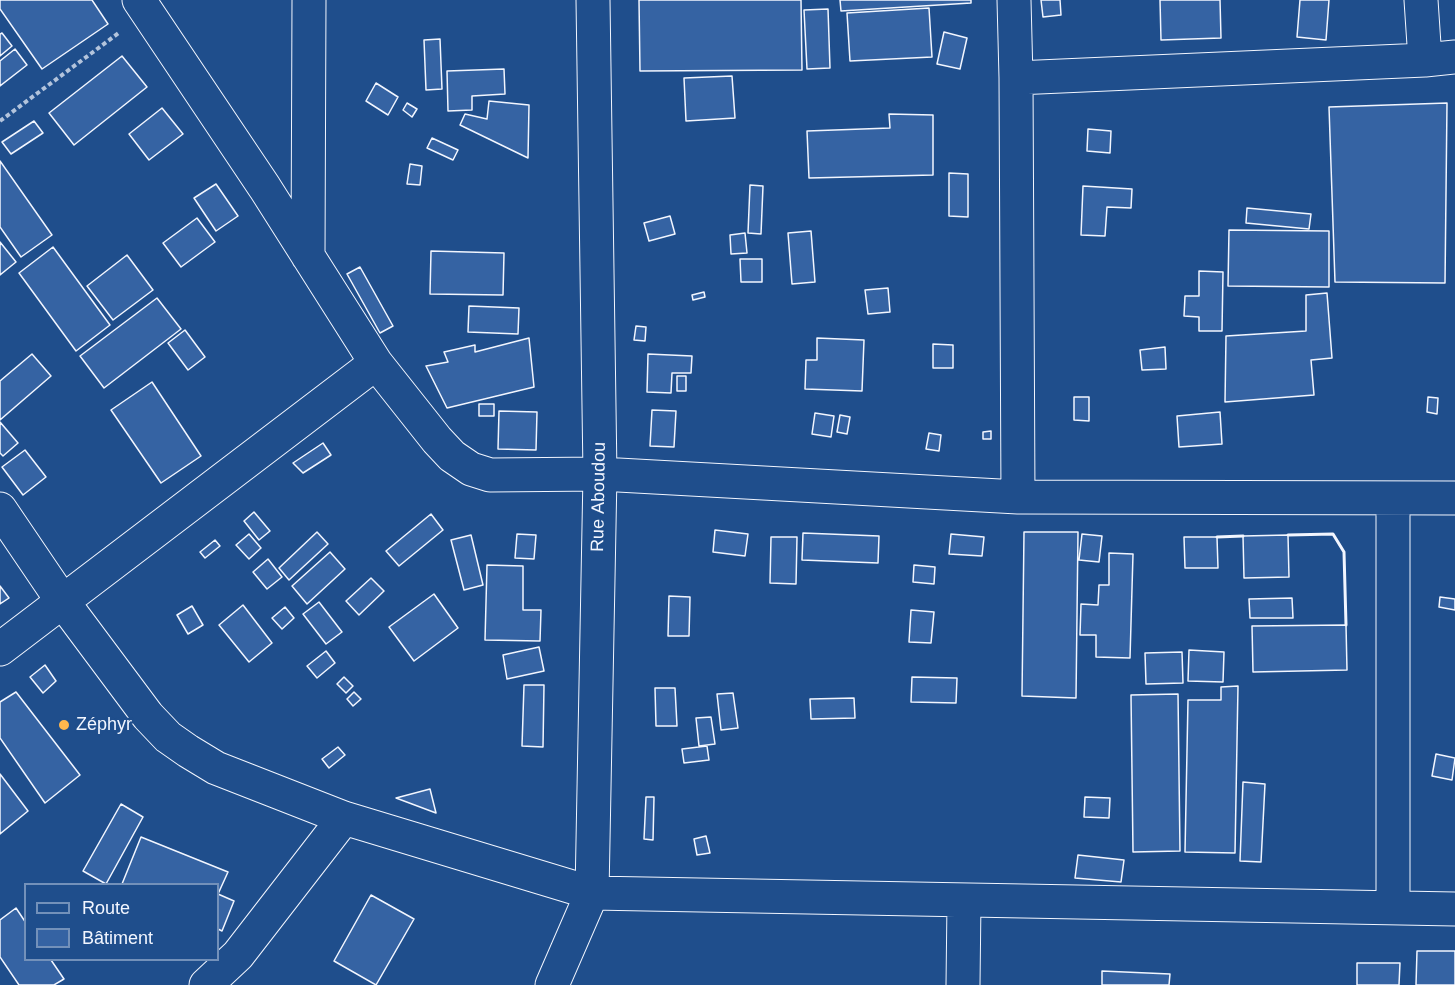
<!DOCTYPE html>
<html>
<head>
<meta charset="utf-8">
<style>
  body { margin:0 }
  #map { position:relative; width:1455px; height:985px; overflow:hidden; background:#1f4e8c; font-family:Arial,sans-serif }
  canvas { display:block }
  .legend { position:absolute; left:24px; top:883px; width:195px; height:78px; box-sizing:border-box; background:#1f4e8c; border:2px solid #7391ba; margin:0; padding:8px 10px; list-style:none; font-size:18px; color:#f2f6ff }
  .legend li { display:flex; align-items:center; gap:12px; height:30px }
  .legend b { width:30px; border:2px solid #7391ba }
</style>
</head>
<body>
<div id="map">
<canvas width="1455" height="985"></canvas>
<ul class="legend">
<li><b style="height:8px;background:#1f4e8c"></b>Route</li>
<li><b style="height:16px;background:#3563a3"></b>Bâtiment</li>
</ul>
</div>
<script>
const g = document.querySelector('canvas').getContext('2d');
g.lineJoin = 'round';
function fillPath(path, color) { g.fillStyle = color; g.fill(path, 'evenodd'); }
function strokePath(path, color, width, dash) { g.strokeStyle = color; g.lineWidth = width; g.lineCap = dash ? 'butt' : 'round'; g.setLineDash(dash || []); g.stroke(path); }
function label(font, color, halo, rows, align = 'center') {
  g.font = font + ' Arial,sans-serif'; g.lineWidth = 4.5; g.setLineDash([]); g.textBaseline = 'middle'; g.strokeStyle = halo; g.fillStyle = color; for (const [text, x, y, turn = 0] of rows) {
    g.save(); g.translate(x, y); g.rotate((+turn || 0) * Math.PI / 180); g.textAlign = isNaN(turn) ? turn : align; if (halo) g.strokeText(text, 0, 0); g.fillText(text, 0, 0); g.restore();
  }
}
const building = new Path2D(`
  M0,0h92l16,24 -66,45 -42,-60z
  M639,0h162l1,70 -162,1z
  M840,0h131v3l-130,8z
  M1041,0h19l1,15 -18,2z
  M1160,0h60l1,38 -60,2z
  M1300,0h29l-3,40 -29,-3z
  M929,8l3,49 -82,4 -3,-48z
  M828,9l2,59 -23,1 -3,-59z
  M944,32l23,6 -7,31 -23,-5z
  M2,33l10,13 -12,10v-22z
  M440,39l2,50 -16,1 -2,-50z
  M15,49l12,16 -27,21v-25z
  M122,56l25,31 -73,58 -25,-32z
  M504,69l1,25 -33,2v14l-24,1 -1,-40z
  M732,76l3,42 -49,3 -2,-43z
  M376,83l22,14 -10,18 -22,-14z
  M489,101l40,4 -1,53 -68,-33 5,-11 22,5z
  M407,103l10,6 -5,8 -9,-7z
  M1447,103l-2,180 -110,-1 -6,-175z
  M162,108l21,26 -34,26 -20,-26z
  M889,114l44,1v60l-124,3 -2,-47 83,-3z
  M34,121l9,12 -32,21 -9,-12z
  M1088,129l23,2 -1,22 -23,-2z
  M432,138l26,12 -5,10 -26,-12z
  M0,161l52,74 -31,22 -21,-30z
  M410,164l12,2 -2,19 -13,-1z
  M949,173l19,1v43l-19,-1z
  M216,184l22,32 -22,15 -22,-33z
  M750,185l13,1 -2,48 -13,-1z
  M1083,186l49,3 -1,19 -24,-1 -2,29 -24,-1z
  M1247,208l64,6 -2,15 -63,-6z
  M670,216l5,18 -26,7 -5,-18z
  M197,218l18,24 -34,25 -18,-24z
  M1229,230l100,1v56l-101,-1z
  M811,231l4,51 -23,2 -4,-51z
  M745,233l2,20 -16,1 -1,-19z
  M0,242l16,20 -16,13z
  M53,247l57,78 -34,26 -57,-78z
  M431,251l73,2 -1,42 -73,-1z
  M127,255l26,35 -40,30 -26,-34z
  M740,259h22v23h-21z
  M360,267l33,59 -13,7 -33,-59z
  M1199,271l24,1 -1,59h-23v-14l-15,-1 1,-20h14z
  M888,288l2,24 -22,2 -3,-24z
  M704,292l1,5 -12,3 -1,-5z
  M1327,293l5,65 -21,2 3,35 -89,7 1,-66 80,-5v-36z
  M157,298l24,31 -77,59 -24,-32z
  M469,306l50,2 -1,26 -50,-2z
  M636,326l10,1 -1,14 -11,-1z
  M185,330l20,27 -17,13 -20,-27z
  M529,338l5,49 -87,21 -21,-42 22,-4 -4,-10 31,-7v7z
  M817,338l47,2 -2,51 -57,-2 1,-29h11z
  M933,344l20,1v23h-20z
  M1165,347l1,22 -24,1 -2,-20z
  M32,354l19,22 -51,44v-39z
  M648,354l44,2 -1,17h-19l-1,20 -24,-1z
  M677,376h9v15h-9z
  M152,382l49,74 -40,27 -50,-73z
  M1074,397h15v24l-15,-1z
  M1428,397l10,1 -1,16 -10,-2z
  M479,404h15v12h-15z
  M652,410l24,1 -2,36 -24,-1z
  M499,411l38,1 -1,38 -38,-1z
  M1220,412l2,32 -43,3 -2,-31z
  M815,413l19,3 -3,21 -19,-3z
  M840,415l10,2 -3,17 -10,-2z
  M0,422l18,21 -15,13 -3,-3z
  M991,431v8h-8v-7z
  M929,433l12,2 -2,16 -13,-2z
  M323,443l8,12 -28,18 -10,-10z
  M25,450l21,27 -23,18 -21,-28z
  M254,512l16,19 -11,9 -15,-19z
  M431,514l12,16 -44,36 -13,-15z
  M715,530l33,4 -3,22 -32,-4z
  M317,532l11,12 -39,36 -10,-12z
  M1024,532h54l-2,166 -54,-2z
  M803,533l76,3 -1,27 -76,-3z
  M249,534l12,14 -12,11 -13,-14z
  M517,534l19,1 -2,24 -19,-1z
  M951,534l33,3 -2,19 -33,-2z
  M1082,534l20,2 -3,26 -20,-2z
  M471,535l12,50 -19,5 -13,-50z
  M1288,535l1,42 -45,1 -1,-42z
  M771,537h26l-1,47 -26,-1z
  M1184,537h33l1,31h-33z
  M215,540l5,6 -15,12 -5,-6z
  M330,552l15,17 -38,35 -15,-18z
  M1109,553l24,1 -3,104 -34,-1v-22h-16l1,-31 17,1 1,-20h10z
  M268,559l14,18 -15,12 -14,-17z
  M487,565l36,1v44h18l-1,31 -55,-1z
  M914,565l21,2 -1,17 -21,-2z
  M371,578l13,13 -25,24 -13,-14z
  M0,586l9,12 -9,6z
  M434,594l24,34 -44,33 -25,-34z
  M669,596l21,1 -1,39h-21z
  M1440,597l15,2v11l-16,-3z
  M1292,598l1,20h-43l-1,-19z
  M319,602l23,30 -16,12 -23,-30z
  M243,605l29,38 -23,19 -30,-37z
  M192,606l11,19 -15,9 -11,-19z
  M285,607l9,11 -12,11 -10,-11z
  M911,610l23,2 -3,31 -22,-1z
  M1346,625l1,45 -94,2 -1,-46z
  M539,647l5,24 -37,8 -4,-24z
  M1189,650l35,2 -1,30 -35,-1z
  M326,651l9,12 -18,15 -10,-12z
  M1182,652l1,31 -37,1 -1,-31z
  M45,665l11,16 -13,12 -13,-16z
  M344,677l9,9 -7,7 -9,-9z
  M912,677l45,1 -1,25 -45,-1z
  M524,685h20l-1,62 -21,-1z
  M1238,686l-3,167 -50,-1 3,-152h33v-13z
  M655,688h20l2,38h-21z
  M16,692l64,83 -35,28 -45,-65v-36z
  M354,692l7,7 -8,7 -6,-7z
  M733,693l5,35 -17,2 -4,-36z
  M1178,694l2,157 -47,1 -2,-157z
  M854,698l1,20 -44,1 -1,-20z
  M711,717l4,27 -16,2 -3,-28z
  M707,746l2,14 -25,3 -2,-14z
  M338,747l7,8 -16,13 -7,-9z
  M1436,754l19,4 -3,22 -20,-4z
  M0,774l28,37 -28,23z
  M1243,782l22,2 -4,78 -21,-1z
  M430,789l6,24 -40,-15z
  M646,797h8l-1,43 -9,-1z
  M1085,797l25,1 -1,20 -25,-1z
  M121,804l22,13 -37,67 -23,-13z
  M706,836l4,17 -13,2 -3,-16z
  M141,837l87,35 -10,22 16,7 -12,30 -4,-2v-45h-96z
  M1078,855l46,5 -3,22 -46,-4z
  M371,895l43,24 -38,66 -42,-24z
  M16,908l10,15v37h25l13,19 -10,6h-35l-19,-28v-37z
  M1417,951h38v34h-39z
  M1357,963h43l-1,22h-42z
  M1102,971l68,3 -1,11h-67z`);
const path = new Path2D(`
  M0,121l120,-89`);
const minor = new Path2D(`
  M139,0l126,188 111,175 61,77 15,16 19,13 19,6 110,-1 418,23 437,1
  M1014,0l2,78 2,419
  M1421,0l4,60
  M1016,78l409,-18 30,-3
  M308,256l1,-256
  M0,509l63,93 85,114 20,21 20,14 28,17 128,50 248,75 863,16
  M0,649l376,-286
  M1393,908v-410
  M206,985l32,-30 106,-137
  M552,985l40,-92 8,-419 -7,-474
  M963,985l1,-84`);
const wall = new Path2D(`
  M1288,535l45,-1 11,18 2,73
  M1217,537l26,-1`);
const markers = [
  [64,725,6,"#ffb74d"]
];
const streetNames = [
  ["Rue Aboudou",599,497,-89]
];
const poiNames = [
  ["Zéphyr",76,725]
];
fillPath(building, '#3563a3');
strokePath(building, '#f2f6ff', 1.5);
strokePath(minor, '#f2f6ff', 35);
strokePath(path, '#b3c4dc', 4, [4.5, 3]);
strokePath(minor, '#1f4e8c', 33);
strokePath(wall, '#f2f6ff', 3);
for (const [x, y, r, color] of markers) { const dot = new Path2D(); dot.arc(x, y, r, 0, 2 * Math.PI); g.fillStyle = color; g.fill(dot); strokePath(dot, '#1f4e8c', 2); }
label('18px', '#f2f6ff', '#1f4e8c', streetNames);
label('18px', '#f2f6ff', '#1f4e8c', poiNames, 'left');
</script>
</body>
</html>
